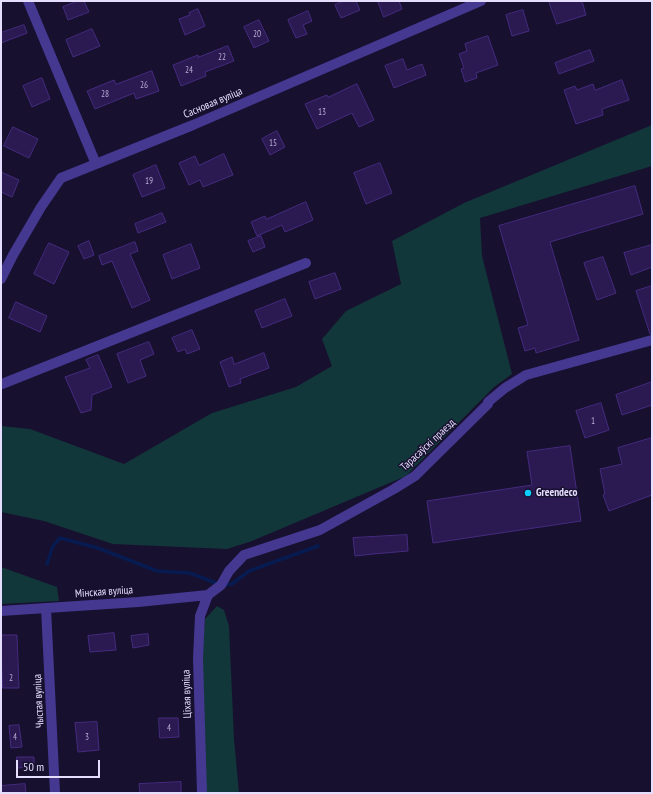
<!DOCTYPE html>
<html>
<head>
<meta charset="utf-8">
<style>
  body { margin:0 }
  #map { position:relative; width:653px; height:794px; overflow:hidden; background:#18102f; font-family:"PT Sans Narrow",sans-serif }
  canvas { display:block }
  .frame { position:absolute; inset:0; border:2px solid #e5deff; pointer-events:none }
  .scale { position:absolute; left:16px; top:760px; width:84px; height:18px; box-sizing:border-box; border:2px solid #e5deff; border-top:0; padding-left:5px; font-size:12px; line-height:14px; white-space:nowrap; color:#e5deff; -webkit-text-stroke:3px #18102f; paint-order:stroke }
</style>
</head>
<body>
<div id="map">
<canvas width="653" height="794"></canvas>
<div class="frame"></div>
<div class="scale">50 m</div>
</div>
<script>
const g = document.querySelector('canvas').getContext('2d');
g.lineJoin = 'round';
function fillPath(path, color) { g.fillStyle = color; g.fill(path, 'evenodd'); }
function strokePath(path, color, width, dash) { g.strokeStyle = color; g.lineWidth = width; g.lineCap = dash ? 'butt' : 'round'; g.setLineDash(dash || []); g.stroke(path); }
function label(font, color, halo, rows, align = 'center') {
  g.font = font + ' "PT Sans Narrow",sans-serif'; g.lineWidth = 3; g.setLineDash([]); g.textBaseline = 'middle'; g.strokeStyle = halo; g.fillStyle = color; for (const [text, x, y, turn = 0] of rows) {
    g.save(); g.translate(x, y); g.rotate((+turn || 0) * Math.PI / 180); g.textAlign = isNaN(turn) ? turn : align; if (halo) g.strokeText(text, 0, 0); g.fillText(text, 0, 0); g.restore();
  }
}
const green = new Path2D(`
  M652,125v41l-172,52 2,38 30,118 -18,13 -88,89 -154,65 -25,8 -114,-5 -69,-23 -43,-9v-86l29,3 94,35 88,-51 84,-26 36,-21 -10,-27 24,-28 55,-27 -9,-43 72,-38z
  M1,567l56,20 2,14 -58,3z
  M217,606l7,4 5,16 5,113 5,54h-33l-4,-138 3,-36z`);
const stream = new Path2D(`
  M47,564l6,-18 7,-8 38,10 59,23 33,2 31,12 11,-1 17,-13 69,-25`);
const building = new Path2D(`
  M78,1h6l5,11 -21,8 -5,-13z
  M344,1h12l4,9 -19,8 -6,-13z
  M378,1h21l3,8 -18,8z
  M549,1h33l4,14 -29,9z
  M198,9l7,17 -20,9 -6,-16 11,-4 -1,-2z
  M523,10l6,21 -17,5 -6,-21z
  M308,11l4,10 -9,4 4,9 -11,4 -8,-18z
  M259,20l10,21 -15,7 -10,-21z
  M24,25l3,8 -26,10v-10z
  M92,29l8,17 -27,11 -7,-17z
  M488,36l10,29 -22,8 1,5 -12,4 -4,-13 3,-1 -5,-14 8,-3 -2,-7z
  M228,46l6,15 -29,11 1,4 -25,10 -8,-21 25,-10v2z
  M590,50l4,11 -35,13 -4,-11z
  M403,59l4,11 15,-6 4,11 -32,13 -9,-22z
  M152,71l7,20 -23,8 -2,-6 -39,16 -8,-18 27,-11 2,4z
  M42,78l8,21 -18,8 -9,-21z
  M622,80l7,20 -27,9 1,6 -27,9 -12,-34 11,-4 2,4 16,-6 2,6z
  M357,84l17,36 -15,7 -7,-14 -35,16 -12,-25 22,-9 1,2z
  M13,127l25,12 -9,19 -25,-12z
  M277,131l8,16 -15,8 -8,-16z
  M224,154l9,21 -30,12 -3,-7 -11,5 -10,-22 16,-7 4,9z
  M380,163l12,30 -26,11 -12,-31z
  M156,165l9,23 -23,9 -9,-22z
  M1,172l18,8 -7,17 -11,-5z
  M635,186l8,28 -93,28 29,98 -43,13 -1,-5 -10,3 -7,-23 10,-3 -29,-99z
  M306,202l7,18 -28,12 -3,-7 -25,11 -6,-14 14,-6 1,3z
  M162,213l4,9 -28,11 -3,-9z
  M261,236l4,11 -12,5 -5,-11z
  M89,241l5,14 -10,4 -6,-13z
  M135,242l3,9 -8,3 20,46 -18,8 -20,-47 -10,4 -3,-9z
  M49,243l20,9 -15,32 -20,-10z
  M191,244l9,24 -28,11 -9,-24z
  M652,245v22l-21,8 -7,-22z
  M603,257l13,36 -19,7 -13,-37z
  M335,273l6,16 -26,10 -6,-17z
  M652,286v48h-2l-14,-43z
  M285,299l7,17 -30,12 -7,-17z
  M16,302l31,14 -7,16 -31,-14z
  M192,330l8,19 -13,5 -2,-5 -7,3 -6,-14z
  M149,342l5,12 -14,6 6,16 -18,7 -11,-29z
  M264,353l5,15 -29,11 1,4 -12,4 -9,-25 12,-5 2,7z
  M98,355l14,32 -20,8 -1,15 -10,3 -16,-36 25,-9 -4,-8z
  M652,382v23l-30,10 -6,-20z
  M601,403l8,27 -24,8 -9,-27z
  M652,438v57l-43,16 -6,-16 2,-1 -5,-25 22,-5 -4,-16z
  M570,446l11,75 -148,22 -6,-42 105,-16 -5,-33z
  M407,535l1,16 -35,3 -18,2 -2,-18z
  M114,633l2,17 -26,2 -2,-16z
  M148,634l1,11 -16,3 -2,-12z
  M1,635h16l2,53h-16z
  M159,718h19l1,19 -19,1z
  M97,722l2,28 -21,2 -3,-29z
  M19,725l3,22 -11,1 -2,-22z
  M17,757h17v10l-17,1z
  M181,782v11h-41l-1,-9z
  M25,784l1,9h-25v-7z`);
const minor = new Path2D(`
  M28,1l68,163
  M1,279l12,-24 28,-48 20,-29 132,-53 288,-124
  M1,384h1l304,-121
  M208,595l13,-10 8,-14 15,-16 76,-25 74,-41 21,-13 73,-72v-2l17,-14 21,-13 126,-35
  M46,608l9,185
  M1,611l137,-9 70,-7
  M202,793l-4,-134 2,-43 8,-21`);
const markers = [
  [528,493,4,"#0aceff"]
];
const numberNames = [
  ["20",257,34],
  ["22",222,57],
  ["24",189,70],
  ["26",144,85],
  ["28",105,94],
  ["13",322,112],
  ["15",273,143],
  ["19",149,181],
  ["1",593,421],
  ["2",11,678],
  ["4",169,728],
  ["4",15,737],
  ["3",87,737]
];
const streetNames = [
  ["Сасновая вуліца",213,103,-23],
  ["Тарасаўскі праезд",428,445,-43],
  ["Мінская вуліца",104,592,-4],
  ["Ціхая вуліца",187,694,-92],
  ["Чыстая вуліца",39,701,-93]
];
const poiNames = [
  ["Greendeco",536,493]
];
fillPath(green, '#12373a');
strokePath(stream, '#071b51', 3.5);
fillPath(building, '#2b1a52');
strokePath(building, '#442b7f', 1);
strokePath(minor, '#443891', 10);
for (const [x, y, r, color] of markers) { const dot = new Path2D(); dot.arc(x, y, r, 0, 2 * Math.PI); g.fillStyle = color; g.fill(dot); strokePath(dot, '#18102f', 1.5); }
label('9px', '#b6add4', null, numberNames);
label('11px', '#e5deff', '#18102f', streetNames);
label('bold 11px', '#e5deff', '#18102f', poiNames, 'left');
</script>
</body>
</html>
